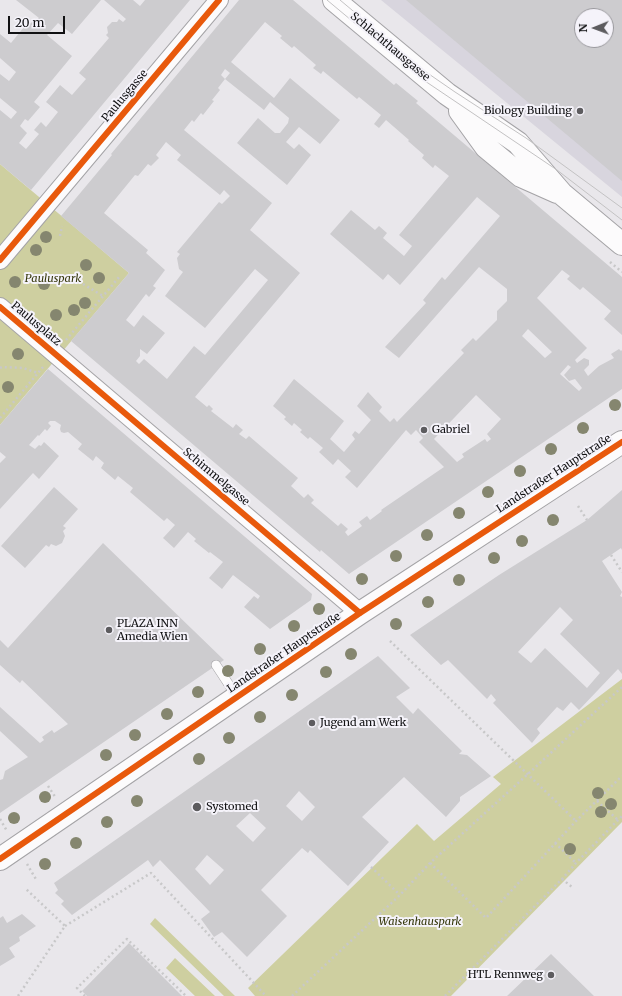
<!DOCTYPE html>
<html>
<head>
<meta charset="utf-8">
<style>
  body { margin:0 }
  #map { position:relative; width:622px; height:996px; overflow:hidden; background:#e9e7eb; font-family:Merriweather,serif }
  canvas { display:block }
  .north { position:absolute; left:574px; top:8px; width:40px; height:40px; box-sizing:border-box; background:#f5f3fa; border:1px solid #9a999e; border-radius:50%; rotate:269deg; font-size:11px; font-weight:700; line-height:16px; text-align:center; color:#111113 }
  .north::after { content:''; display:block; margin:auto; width:14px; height:18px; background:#5d5c5f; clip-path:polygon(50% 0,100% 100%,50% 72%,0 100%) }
  .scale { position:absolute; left:8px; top:16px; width:57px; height:18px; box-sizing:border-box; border:2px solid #111113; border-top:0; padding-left:5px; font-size:12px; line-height:14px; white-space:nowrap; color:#111113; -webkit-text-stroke:3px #f5f3fa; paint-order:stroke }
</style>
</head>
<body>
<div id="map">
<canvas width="622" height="996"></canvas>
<div class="north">N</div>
<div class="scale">20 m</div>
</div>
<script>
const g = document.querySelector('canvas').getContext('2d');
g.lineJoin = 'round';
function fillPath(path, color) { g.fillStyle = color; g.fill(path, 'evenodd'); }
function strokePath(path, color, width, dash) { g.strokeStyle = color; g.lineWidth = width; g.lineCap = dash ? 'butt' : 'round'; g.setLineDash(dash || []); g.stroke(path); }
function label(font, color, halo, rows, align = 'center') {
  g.font = font + ' Merriweather,serif'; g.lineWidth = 4; g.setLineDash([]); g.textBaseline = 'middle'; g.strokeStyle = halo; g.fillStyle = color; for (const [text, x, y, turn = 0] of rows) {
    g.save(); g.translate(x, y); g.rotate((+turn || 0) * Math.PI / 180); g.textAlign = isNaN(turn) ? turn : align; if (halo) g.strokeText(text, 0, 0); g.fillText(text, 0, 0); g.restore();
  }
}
const built = new Path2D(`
  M381,0h241v197zM582,16h24v24h-24z`);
const green = new Path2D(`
  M0,164l129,109 -129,152z
  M622,679v143l-171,174h-196l-7,-8 169,-164 17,17 67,-57 -8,-7z
  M155,918l80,78h-11l-74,-72z
  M175,958l40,38h-20l-29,-28z`);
const building = new Path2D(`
  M16,0h85l-29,34 -14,-11 -11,12 25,21 -38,46 6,5 -12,14 -3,-2 -5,7 7,7 -8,10 7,6 13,-15 -5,-4 7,-8 5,5 12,-15 -12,-10 14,-17 12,10 14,-16 -7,-6 30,-35 -3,-3 2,-2 -1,-6 5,-5h5l2,-3 4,3 3,-3 -22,-19h29l7,6 5,-6h45l-159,190 -31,-26v-54l11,9 6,-7 -17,-14v-24l9,7 7,-9 -16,-14v-24l11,9 13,-16 15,-9z
  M239,0h54l101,85 2,-2 22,18 -2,2 206,174v58l-18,-16 7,-8 -28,-24 -3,3 -13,-11 3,-3 -8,-6 -25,28 50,50 -12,12 2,3 7,-5 5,2v5l-5,5 4,6 11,-10 15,-8 -3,-4 8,-5 2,2 1,-1v39l-273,185 -28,-24 -1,2 -249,-211 58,-68 -68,-57 51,-61 -1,-1zM265,22l17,14 -2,2 12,10 2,-2 22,19 -3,3 8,6 2,-3 34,28 2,-2 22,18 -7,9 5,4 7,-8 23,20 -1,1 16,14 -2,3 11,10 2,-3 14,11 -50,59 13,11 -8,10 -21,-18 4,-5 -8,-7 -4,4 -24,-20 -21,24 53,46 5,-6 12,11 77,-88 23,19 -55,64 -3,-3 -19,23 3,3 -41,44 14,11 80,-91 28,22v12l-10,10v9l-21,21 -3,-3 -12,12 3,3 -67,69 -3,-4 -4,4 -11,-11 3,-4 -14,-15 -11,14 14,14 -12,14 -4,-3 -3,4 3,4 -11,13 -14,-13 14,-18 -50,-42 -21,27 13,11 -2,2 8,7 2,-3 8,7 -2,2 8,7 2,-2 13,11 -4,4 14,13 5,-6 13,12 -6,6 12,11 49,-58 5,5 5,-5 7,8 -4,4 25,25 -63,43 1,1 -12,9 -3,-4 -8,6 3,4 -14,10 -3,-4 3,-3 -7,-6 -3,3 -27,-23 3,-3 -6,-6 -4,4 -13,-12 7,-8 -49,-42 -3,3 -7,-5 4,-4 -7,-6 -3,4 -22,-17 2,-2 -4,-4 -2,2 -12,-10 105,-124 -50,-43 22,-27 -88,-73 8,-10 2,2 7,-9 2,2 11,-14 -2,-1 8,-10 -2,-2 7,-9 -4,-4 4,-6 5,4 -5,6 39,31 6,-8 19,16 -1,5 -8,10h-5l-17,-15 -21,25 50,42 24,-30 -12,-11 -5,5 -8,-7 13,-15 21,17 20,-24 -50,-42 -16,20 -43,-36zM166,142l15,13 -4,5 43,35 4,-5 6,6 -8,8 -3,-2 -42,50 3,2 -3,4 2,11 4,3 -18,24 40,32 50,-59 13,11 -63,75 -11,-9 -27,33 -23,-20 -5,5 -3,-3 4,-5v-7l7,5 18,-21 -22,-18 -9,12 -8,-7 20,-26 3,3 7,-9 -3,-2 12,-16 -19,-17 2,-3 -44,-37 31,-38 3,1 10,-12 3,2 8,-8 -3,-3zM528,329l24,23 -7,6 -23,-22zM568,365l3,2 -7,8 5,6 6,-2 7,9 -3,3 -19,-17zM476,395l25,24 -14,15 4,5 -4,3 -2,-3 -23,15 2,3 -7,5 -23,-23z
  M406,0h216v181zM582,16h24v24h-24z
  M48,369l264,225 -1,6 -41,29 -26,-22 10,-11 4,3 2,-3 -27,-21 -11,14 -13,-11 14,-16 -13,-10 -1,1 -15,-12 2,-2 -8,-7 -14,16 -11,-10 12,-13 -8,-7 -3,3 -34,-29 3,-4 -15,-12 -3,4 -14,-12 3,-5 -8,-7 -3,5 -15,-12 4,-5 -14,-12 -4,1 -3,-1 -1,-3 1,-4 -6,-4h-5l-2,2 3,3 -4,5 -2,-2 -6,7 -1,-1 -9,10 6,4 4,-4 2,1 3,-4 15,14 -20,23 -6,-6 -33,36v-46l6,-6 -6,-5v-27z
  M54,487l24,22 -15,17 3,2 -3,3 2,5 -3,7 -6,3 -5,-2 -2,3 -3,-2 -21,23 -24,-22z
  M622,490v60l-1,-2 -19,13 20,31 -2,4 2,1v77l-4,-5 -39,41 -8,-8 -8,9 -6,-4 -20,22 3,4 -8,10 -39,-40 3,-3 -5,-6 -4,5 -39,-39 -7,5 -31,-30 89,-60 88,-55zM560,607l13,13 -13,14 40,39 -13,15 -42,-40 -14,15 -13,-11z
  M103,543l121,117 -224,153v-33l3,-1 2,-8 23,-14 -28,-26v-24l40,36 4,-3 -2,-3 10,-7 2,3 14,-9 -46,-44 -2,3 -20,-18v-25l8,8z
  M378,656l32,32 -14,9 17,17 5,-6 44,43 -3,3 8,1 24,21 -31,21v4l-14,16 -42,-40 -42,40 27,25 -41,44 -38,-36 -2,3 -6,-5 -41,42 26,26 -40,41 -25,-25 -8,5 -13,-18 9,-7 -50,-52 -7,7 -5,-7 -76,55 -11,-11 3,-3 -9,-8 3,-3 -4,-7zM299,791l16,16 -13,14 -16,-15zM250,813l16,15 -13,14 -17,-16zM207,855l17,15 -14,15 -15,-16z
  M22,914l14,12 -17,11 1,4 -11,7 6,9 -15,9v-48l3,-2 4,7z
  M129,943l53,53h-95l-5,-5z
  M551,954l43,42h-87z`);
const path = new Path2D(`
  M60,236l2,-10
  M610,262l12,10
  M83,284l20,12
  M66,340l54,-64
  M0,368l2,-1 21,1 15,5 5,-6
  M0,418l38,-45
  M578,506l9,14
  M611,555l11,17
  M390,641l186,180
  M48,786l8,12
  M597,801l21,19
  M0,819l7,12
  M555,843l21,20
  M430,863l56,55 90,-97 46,-45
  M27,864l10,17
  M371,867l29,28
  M562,879l10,8
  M65,926l86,-53 115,123
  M18,996l47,-70 -39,-37
  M85,996l-8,-8 50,-49 59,57
  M292,996l108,-101 30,-32 98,-89 94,-87
  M445,996l117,-117 14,-16 46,-47`);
const service = new Path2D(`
  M216,665l21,32`);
const minor = new Path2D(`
  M0,260l219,-260
  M0,307l360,306`);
const secondary = new Path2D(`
  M0,859l360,-246 262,-171`);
const primary = new Path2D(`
  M334,0l113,94 71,49 44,51 60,50
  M460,111l26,36 35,29 36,16`);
const tram = new Path2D(`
  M327,0l95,79 135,91 65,50
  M340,0l86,72 29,20 71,46 96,70`);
const cycleway = new Path2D(`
  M0,260l219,-260
  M0,307l360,306
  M0,859l360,-246 262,-171`);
const trees = [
  [46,237],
  [36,250],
  [86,265],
  [99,278],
  [15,282],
  [44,284],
  [85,303],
  [74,310],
  [56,315],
  [18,354],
  [8,387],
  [615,405],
  [583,428],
  [551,449],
  [520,471],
  [488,492],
  [459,513],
  [553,520],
  [427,535],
  [522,541],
  [396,556],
  [494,558],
  [362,579],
  [459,580],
  [428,602],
  [319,609],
  [396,624],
  [294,626],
  [260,649],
  [351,654],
  [228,671],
  [326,672],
  [198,692],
  [292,695],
  [167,714],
  [260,717],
  [135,735],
  [229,738],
  [106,755],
  [199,759],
  [598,793],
  [45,797],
  [137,801],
  [611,804],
  [601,812],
  [14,818],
  [107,822],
  [76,843],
  [570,849],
  [45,864]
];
const markers = [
  [580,111,4,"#5d5c5f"],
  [424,430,4,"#5d5c5f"],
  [109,630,4,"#5d5c5f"],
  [312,723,4,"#5d5c5f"],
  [197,807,5,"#5d5c5f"],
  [551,975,4,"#5d5c5f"]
];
const streetNames = [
  ["Schlachthausgasse",390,47,40],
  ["Paulusgasse",125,96,-50],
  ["Paulusplatz",36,324,40],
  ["Landstraßer Hauptstraße",554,474,-33],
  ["Schimmelgasse",216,477,40],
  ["Landstraßer Hauptstraße",284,653,-34]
];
const poiNames = [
  ["Biology Building",572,111,"right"],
  ["Gabriel",432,430],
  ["PLAZA INN",117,624],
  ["Amedia Wien",117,637],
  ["Jugend am Werk",320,723],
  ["Systomed",206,807],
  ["HTL Rennweg",543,975,"right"]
];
const parkNames = [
  ["Pauluspark",53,279],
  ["Waisenhauspark",420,922]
];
fillPath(built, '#d8d5de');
fillPath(green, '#cecfa0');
fillPath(building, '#cdcccf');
strokePath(service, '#a4a3a6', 10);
strokePath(minor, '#a4a3a6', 20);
strokePath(secondary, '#a4a3a6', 24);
strokePath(primary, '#a4a3a6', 24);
strokePath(path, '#c8c8c9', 2.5, [2, 3]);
strokePath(service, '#fcfbfc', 9);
strokePath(minor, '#fcfbfc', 18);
strokePath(secondary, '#fcfbfc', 22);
strokePath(primary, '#fcfbfc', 22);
strokePath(tram, '#c3c2c3', 1);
strokePath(cycleway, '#e8590c', 6);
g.fillStyle = '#85866f';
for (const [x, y] of trees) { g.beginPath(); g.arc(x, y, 6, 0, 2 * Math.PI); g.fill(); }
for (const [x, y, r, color] of markers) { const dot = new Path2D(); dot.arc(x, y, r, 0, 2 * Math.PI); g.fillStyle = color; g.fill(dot); strokePath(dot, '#f5f3fa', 1.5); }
label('11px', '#111113', '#f5f3fa', streetNames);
label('11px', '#111113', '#f5f3fa', poiNames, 'left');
label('italic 11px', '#343609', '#f5f3fa', parkNames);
</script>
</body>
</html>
